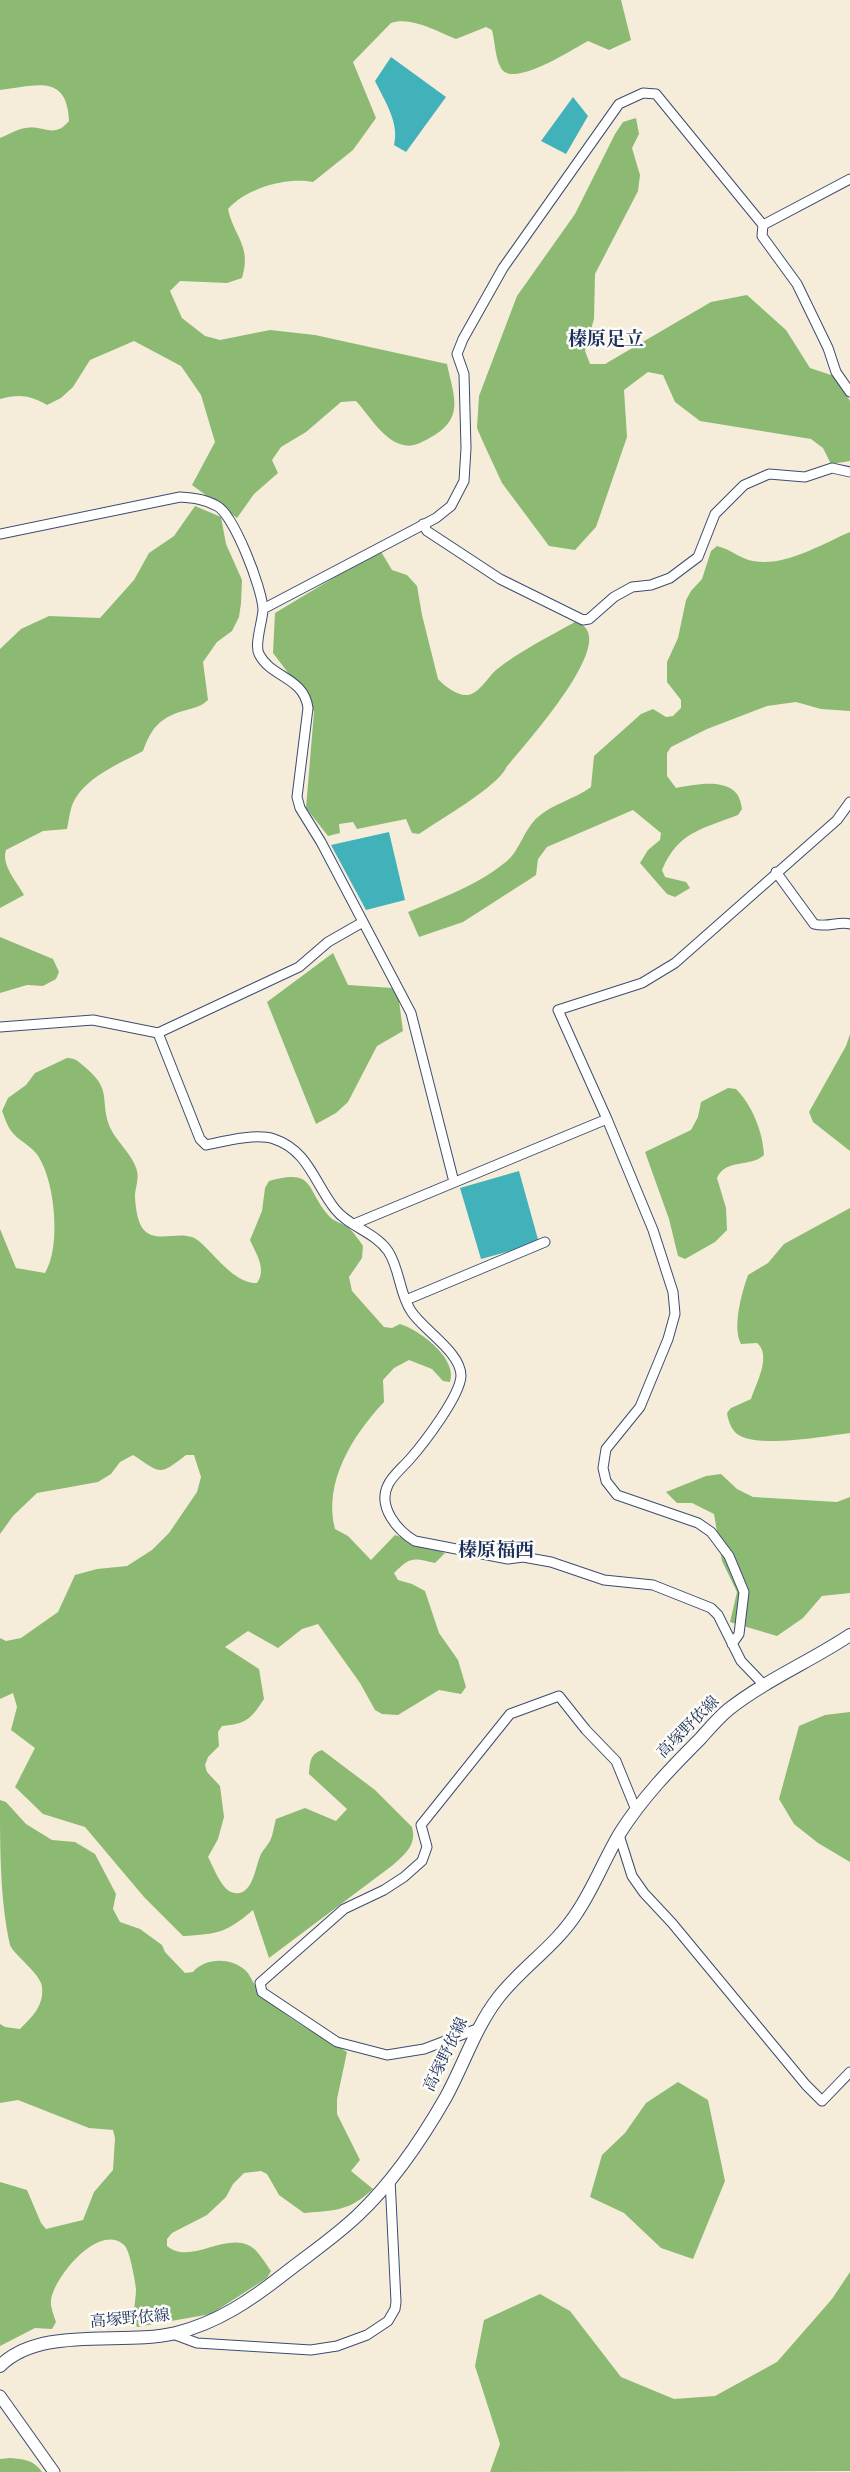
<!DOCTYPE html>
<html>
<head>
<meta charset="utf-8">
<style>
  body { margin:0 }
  canvas { display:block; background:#f5edda }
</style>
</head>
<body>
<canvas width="850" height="2472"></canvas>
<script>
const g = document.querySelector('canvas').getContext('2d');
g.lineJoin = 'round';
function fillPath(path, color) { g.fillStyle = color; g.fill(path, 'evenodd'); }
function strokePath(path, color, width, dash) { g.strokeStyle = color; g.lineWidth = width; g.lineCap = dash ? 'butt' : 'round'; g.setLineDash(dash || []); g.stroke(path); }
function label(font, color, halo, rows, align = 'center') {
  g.font = font + ' "IM FELL Double Pica","Noto Serif JP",serif'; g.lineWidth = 5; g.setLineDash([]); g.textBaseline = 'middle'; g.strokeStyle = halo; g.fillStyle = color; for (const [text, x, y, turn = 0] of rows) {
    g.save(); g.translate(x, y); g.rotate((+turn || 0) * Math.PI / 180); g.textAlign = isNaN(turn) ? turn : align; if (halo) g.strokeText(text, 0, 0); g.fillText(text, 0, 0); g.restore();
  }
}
const forest = new Path2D(`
  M0,0h621l10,40 -22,10 -21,-9c-15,8 -76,48 -87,27 -6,-10 -6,-27 -9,-38l-6,-3 -30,12c-18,-7 -45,-23 -65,-16l-38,39 23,56 -23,32 -40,32c-27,-5 -66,6 -85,27 6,28 24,37 14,69l-15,5 -47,-2 -10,10 12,27 23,18 15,4 50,-10 45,5 132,29c7,34 19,55 -19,75 -10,5 -17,9 -28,5 -18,-6 -32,-30 -44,-43l-15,1 -35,30 -25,15 -9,13 6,13 -24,21 -17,24 -45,-33 23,-43 -14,-47 -20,-29 -47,-25 -44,19 -17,27 -12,11 -14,7c-17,-10 -28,-11 -47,-6v-261c8,-3 17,-9 26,-10 19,-3 28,11 43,-7 -2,-48 -33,-35 -69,-31z
  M636,118l3,16 -7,14 8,27 -2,16 -43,83 -1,45 -9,32 5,13h15l106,-62 36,-7 39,35 24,38 24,8 16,25v60l-19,3 -8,-16 -12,-9 -111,-18 -25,-19 -12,-27 -15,-3 -24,18 3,47 -31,90 -21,23 -26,-4 -47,-63 -19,-41 -6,-14 2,-32 38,-100 58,-82 40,-80 8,-12z
  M195,506l26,11 5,27 16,36 -1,23 -2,14 -7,14 -15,11 -14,20 5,38c-7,7 -15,8 -25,11 -24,7 -32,18 -40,40 -24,13 -53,24 -68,48 -5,8 -6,21 -8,30l-24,2 -37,19c-5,15 11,32 18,45l-24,13v-259l21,-20 28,-13 51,2 34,-38 15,-27 25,-17z
  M850,532v179l-29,-2 -25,-7 -29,4 -60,23 -36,18 -4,6v23l9,12c18,-3 48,-10 61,6 3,4 4,10 5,15l-4,6c-36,14 -60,17 -76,55l3,7 21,5 4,6 -15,9 -8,-3 -27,-31 8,-13 12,-10 1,-7 -28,-23 -86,37 -9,12 -2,16 -6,4 -67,43 -44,15 -11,-25c34,-14 70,-27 99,-51 13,-11 17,-32 31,-44 14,-13 37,-18 53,-30l3,-31 47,-42 12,-5 13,8 7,-1 8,-8v-8l-14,-18v-20l11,-24 8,-38 5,-9 11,-12 9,-28 6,-5c13,3 24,13 36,15 32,6 69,-17 97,-29z
  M380,550l12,20 15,5 10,11 5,29 16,64c6,7 20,17 29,16 12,-1 21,-18 29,-25 24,-19 52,-33 79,-48 52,12 -54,126 -69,146 -9,19 -67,52 -87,66l-7,-1 -6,-14 -49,10 -4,-7 -14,2 1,9 -12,3 -22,-28 8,-96 -3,-9 -38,-50 2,-40z
  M0,937l53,22 6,13 -3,7 -13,7 -16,-1 -27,8z
  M333,953l15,32 45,3 6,13 4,30 -26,15 -29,56 -12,11 -20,11 -49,-122z
  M850,1034v117l-37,-29 -4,-10 37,-66z
  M67,1058c9,0 12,4 19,10 26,22 14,31 23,57 6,16 24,29 28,46 2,6 -1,16 -2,23 0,9 2,29 9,36 13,15 40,-3 56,12 15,13 35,42 57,41 10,-14 -1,-29 -7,-43l12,-29 3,-23 4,-7c47,-13 36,8 60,35 5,6 14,7 20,12 5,5 10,12 14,18l-1,12 -13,19 3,14 32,36 8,1 8,-4c20,6 58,35 50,58l-7,-1 -11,-12 -23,-9 -15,8 -11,12 1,22c-31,33 -61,80 -49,127l13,7 23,24 24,-25 50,18 -10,10c-22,-5 -24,-7 -41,10l4,7 14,4 13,7 14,42 19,27 8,27 -5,7 -22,-4 -41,25 -16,-1 -7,-4 -15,-27 -42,-59 -16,5 -24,19 -30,-17 -23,16 34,22 5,30c-13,20 -18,25 -42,27l-4,6 1,14 -11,11 -3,8 2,7 13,14 4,31 -6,22 -10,18c5,9 13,31 23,35 22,8 24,-26 30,-38 2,-4 6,-8 9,-13 3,-6 4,-15 6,-22l29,-11 31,13 11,-12 -38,-35c1,-12 1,-20 13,-24l53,40 37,37c5,18 -7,27 -19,38l-124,93 -16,-48c-27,23 -35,24 -70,26l-39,-39 -59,-70 -42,-13 -28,-27 20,-39 -24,-18 6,-23 -4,-14 -13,6v-61l6,3 15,-3 37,-26 17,-37 22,-6 30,-3 25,-16 17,-17 28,-41 4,-15 -7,-22h-8c-28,22 -25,18 -53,0l-13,7 -9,12 -13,8 -61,11 -24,23 -13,18v-305l16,39 29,5c17,-26 10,-98 -10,-121 -7,-8 -17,-12 -23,-20 -5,-6 -7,-14 -10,-21l6,-13 18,-13 9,-12z
  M728,1088l8,1c16,16 27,43 28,66 -14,13 -38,3 -47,23l9,30 1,22 -12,12 -30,17 -7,-3 -9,-37 -24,-67 46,-22 7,-13 3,-15z
  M850,1208v225c-25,3 -93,16 -113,1 -6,-5 -9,-14 -10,-21l4,-5 20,-9c5,-15 21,-44 6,-56l-16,1c-9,-17 1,-52 7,-69l20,-12 16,-19z
  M721,1474l16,15 16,8 84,5 13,-5v96l-28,3 -19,22 -26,18 -47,-14 7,-30 -15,-31 -8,-47 -22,-11h-15l-11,-11 40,-16z
  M850,1712v150l-32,-19 -24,-19 -15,-25 20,-73 26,-11z
  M0,1800l6,2 20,22 26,16 23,2 20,12 21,40 -3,15 7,13 20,7 22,16 3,7 20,21 8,-1c12,-14 37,-15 52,-2 6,5 8,14 13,20 8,8 18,16 26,23 19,15 43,26 63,39l-10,47v15l23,46 -9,11 22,18c-25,23 -38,21 -69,24l-25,-18 -12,-21 -6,-3 -17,2 -11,11 -7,13 -19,18 -35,18 -5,6v7c23,19 55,-12 81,-1 9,3 17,18 23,26l-4,7 -56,36 -74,13c-6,-12 -1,-25 -1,-38 -1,-8 -6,-39 -12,-44 -25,-23 -70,32 -73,55 -1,6 3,16 5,22l-4,7 -17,-1 -35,18v-164l27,8 14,33 5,6 37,-9 11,-28 19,-22 2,-32 -2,-8 -24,-2 -71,-28 -18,3v-79l5,3 15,2c12,-12 24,-23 22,-42 -1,-13 -28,-32 -32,-42 -10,-45 -10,-98 -10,-145z
  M678,2082l30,18 17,81 -32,78 -32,-11 -37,-35 -34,-16 12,-42 23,-22 21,-30z
  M850,2272v199l-360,1 10,-28 -25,-78 9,-46 56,-26 30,17 51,66 53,22 41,-3 62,-34 55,-63z
  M10,2458c14,1 24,2 32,14h-42v-13z`);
const water = new Path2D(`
  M391,57l55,40 -40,55 -12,-7c6,-22 -10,-45 -19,-64z
  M573,97l15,19 -22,38 -25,-13z
  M389,832l16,68 -39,10 -35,-65z
  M519,1171l20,72 -58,16 -21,-71z`);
const minor = new Path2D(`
  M763,225l87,-46
  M423,524l4,7 73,48 83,41 6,-1 25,-22 18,-10 19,-2 19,-7 28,-21 17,-43 29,-29 25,-11 36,3 27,-9 18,4
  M0,534l180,-37c13,1 25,2 37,9 17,9 45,82 46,103 0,11 -9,35 -4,45 12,24 45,23 49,54l-11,89 3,11 21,34 90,171 43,169
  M263,609l173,-91 15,-12 13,-25 2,-33 -2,-74 -7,-20 6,-15 40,-71 116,-164 24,-11 13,1 107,131 -1,11 35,48 31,64 8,24 14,20
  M776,872l38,52c13,4 24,-3 36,0
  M0,1027l93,-7 65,13 141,-66 29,-25 35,-20
  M158,1033l42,106 6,6c19,-4 50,-12 68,-6 34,11 41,45 61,70 14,18 40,23 53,42 12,18 11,42 23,60 12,19 50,41 50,65 -1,20 -37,67 -51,83 -7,8 -18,17 -22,26 -11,22 10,46 27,56l93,18 15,-2 28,5 53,18 49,5 58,23 7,7 23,46 23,24
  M354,1224l253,-105
  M406,1300l139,-58
  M732,1644l7,-10 5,-42 -15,-36 -18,-24 -13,-9 -81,-28 -11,-14 -3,-13 3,-19 34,-42 28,-68 7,-25 -2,-22 -20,-62 -46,-111 -49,-109 84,-27 33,-20 162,-143 13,-18
  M619,1835l13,41 12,17 28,30 134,162 16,16 28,-29
  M477,2029l-53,20 -37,6 -50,-13 -75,-50 -2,-9 84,-74 40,-19 20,-13 18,-16 5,-14 -6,-22 89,-111 49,-18 27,34 30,31 20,49
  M173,2334l24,9 114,7 26,-4 30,-11 21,-14 7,-12 1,-7 -6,-123`);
const tertiary = new Path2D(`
  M0,2396l54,76`);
const secondary = new Path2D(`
  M0,2366c41,-41 122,-20 176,-33 41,-10 75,-33 108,-59 24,-19 51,-37 74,-59 35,-33 64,-76 88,-118 18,-33 29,-69 52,-99 24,-31 59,-53 80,-87 16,-24 27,-53 42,-78 22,-35 51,-65 80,-94 9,-10 18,-21 29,-30 37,-29 82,-48 121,-74`);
const streetNames = [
  ["高塚野依線",689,1728,-45],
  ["高塚野依線",447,2055,-64],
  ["高塚野依線",130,2320,-5]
];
const quarterNames = [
  ["榛原足立",606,341],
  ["榛原福西",496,1552]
];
fillPath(forest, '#8cba72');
fillPath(water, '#42b2ba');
strokePath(minor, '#3c4c71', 11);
strokePath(tertiary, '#3c4c71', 13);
strokePath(secondary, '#3c4c71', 14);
strokePath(minor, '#fff', 9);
strokePath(tertiary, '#fff', 11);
strokePath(secondary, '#fff', 12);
label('16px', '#1b2f5e', '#fdfcf7', streetNames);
label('bold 19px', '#1b2f5e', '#fdfcf7', quarterNames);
</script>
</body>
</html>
